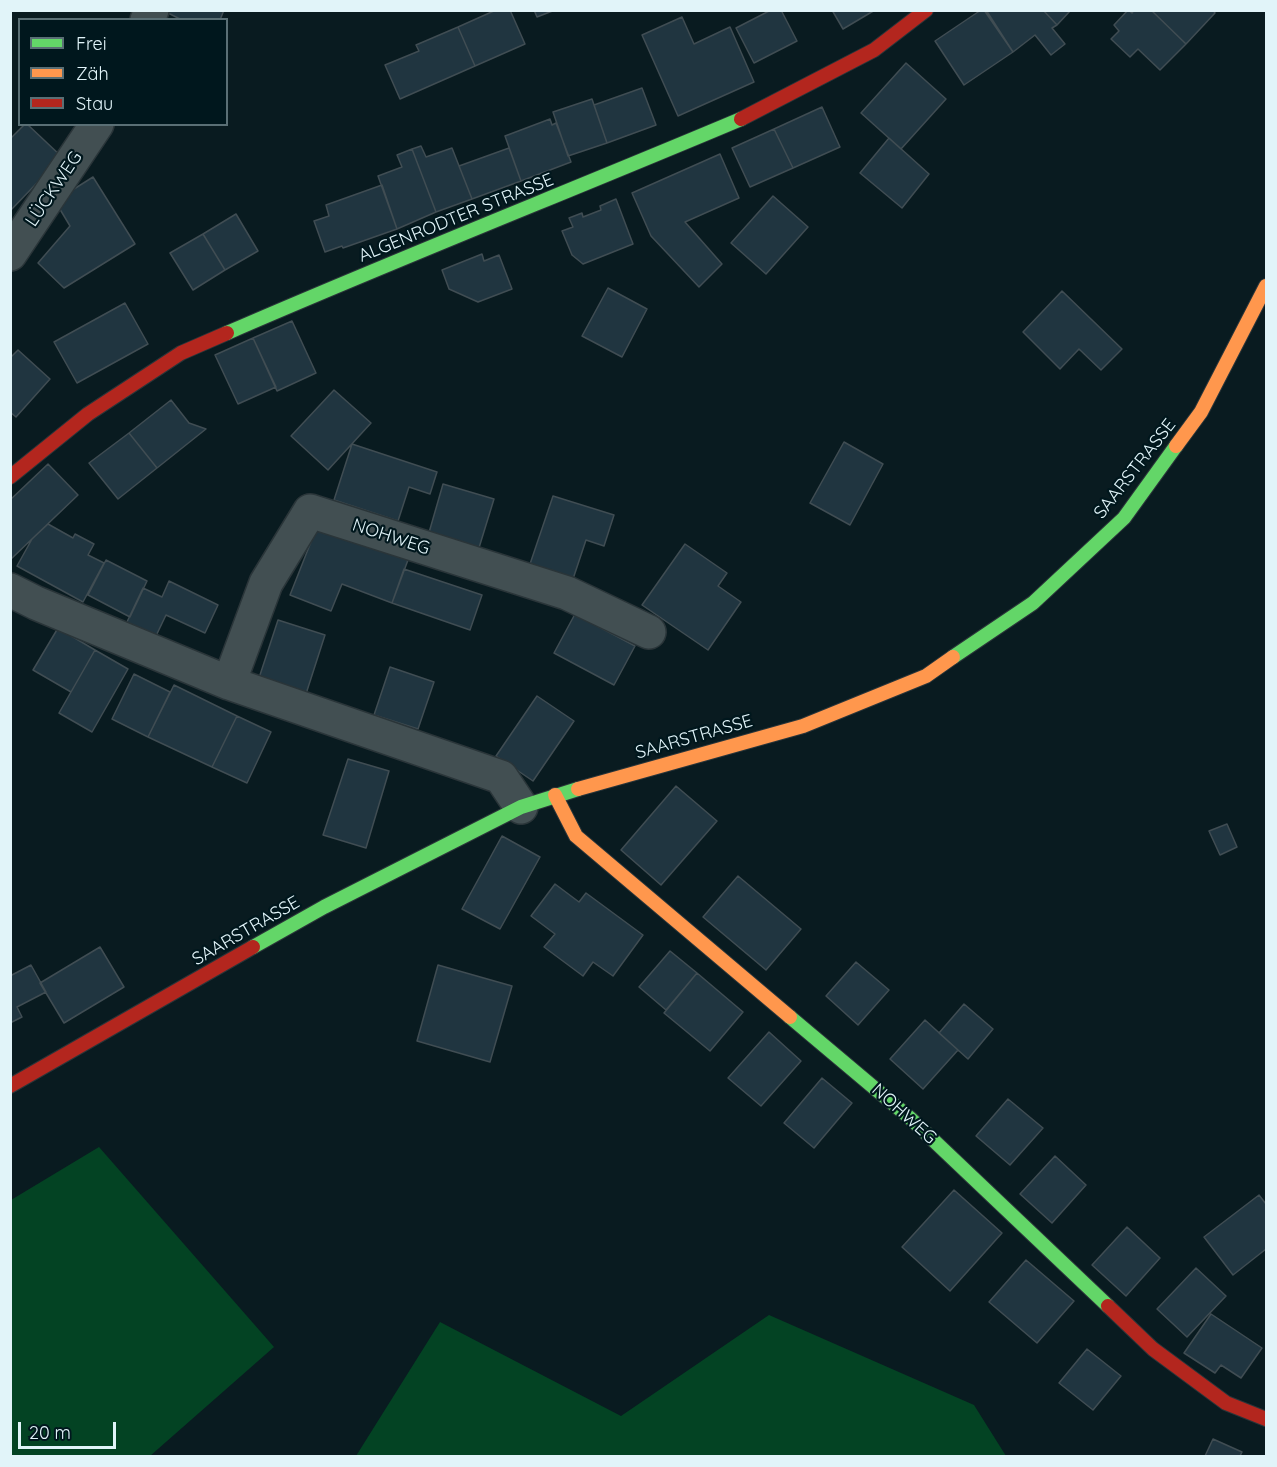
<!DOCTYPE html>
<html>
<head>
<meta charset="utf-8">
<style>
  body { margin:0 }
  #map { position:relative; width:1277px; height:1467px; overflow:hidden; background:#091b20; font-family:Quicksand,sans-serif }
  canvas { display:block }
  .frame { position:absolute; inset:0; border:12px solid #e1f4f9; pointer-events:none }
  .legend { position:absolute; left:18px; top:18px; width:210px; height:108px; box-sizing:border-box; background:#00171d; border:2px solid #5a6f75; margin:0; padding:8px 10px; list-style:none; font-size:18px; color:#e1f4f9 }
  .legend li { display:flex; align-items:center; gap:12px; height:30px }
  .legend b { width:30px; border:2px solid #5a6f75 }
  .scale { position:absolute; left:18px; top:1422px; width:98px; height:27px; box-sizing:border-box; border:3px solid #e1f4f9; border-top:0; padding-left:8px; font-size:18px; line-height:21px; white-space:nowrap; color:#e1f4f9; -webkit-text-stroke:4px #00171d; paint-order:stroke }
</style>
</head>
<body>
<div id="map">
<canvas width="1277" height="1467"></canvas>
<div class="frame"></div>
<ul class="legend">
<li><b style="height:8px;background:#63d668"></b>Frei</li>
<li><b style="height:8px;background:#ff974d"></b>Zäh</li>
<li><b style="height:8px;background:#b3261e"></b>Stau</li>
</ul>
<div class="scale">20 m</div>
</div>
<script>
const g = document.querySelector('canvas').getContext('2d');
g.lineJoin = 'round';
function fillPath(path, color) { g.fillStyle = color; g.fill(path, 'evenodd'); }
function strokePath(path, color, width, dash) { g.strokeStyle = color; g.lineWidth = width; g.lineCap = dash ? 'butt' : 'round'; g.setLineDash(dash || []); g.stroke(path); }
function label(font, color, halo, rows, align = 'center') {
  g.font = font + ' Quicksand,sans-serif'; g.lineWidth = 4.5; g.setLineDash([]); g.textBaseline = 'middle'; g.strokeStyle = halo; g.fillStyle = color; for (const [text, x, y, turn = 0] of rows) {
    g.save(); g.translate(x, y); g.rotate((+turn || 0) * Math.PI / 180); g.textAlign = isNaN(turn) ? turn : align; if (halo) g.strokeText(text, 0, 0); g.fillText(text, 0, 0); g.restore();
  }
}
const green = new Path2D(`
  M99,1147l175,200 -124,109h-139v-256z
  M769,1315l205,90 32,51h-650l84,-134 181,94z`);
const building = new Path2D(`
  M162,10h62l-4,10h-38z
  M496,10h14l15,34 -50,22 -17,-39z
  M534,10h21l-18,7z
  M771,10h10l16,31 -43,22 -18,-35z
  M832,10h43l-32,19z
  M981,10h3l29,42 -49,33 -29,-44z
  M986,10h57l14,15 -5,3 13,16 -14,11 -16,-20 -22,17z
  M1043,10h28l-14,15z
  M1128,10l4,3 2,-3h17l35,34 -26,26 -22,-21 -8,8 -19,-18 8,-8 -5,-6z
  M1151,10h62l2,3 -29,31z
  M682,17l12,27 36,-17 24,55 -76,34 -36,-81z
  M458,27l17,39 -75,33 -15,-34 34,-14 -3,-6z
  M906,63l40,36 -45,50 -40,-36z
  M642,88l14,37 -49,18 -13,-38z
  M592,99l15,44 -39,13 -15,-44z
  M822,107l18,40 -47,21 -19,-39z
  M550,119l2,6 4,-2 15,39 -50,19 -16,-45z
  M25,124h2l35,33 -52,54v-72z
  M774,129l19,39 -43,19 -18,-39z
  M889,138l40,36 -27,34 -42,-35z
  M421,146l5,11 26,-9 20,51 -36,13 -24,-63z
  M509,148l12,33 -49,18 -13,-33z
  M412,149l24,63 -39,17 -19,-53 24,-9 -5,-12z
  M720,154l19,44 -54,24 37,42 -23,23 -48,-51 -19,-43z
  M93,177l42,67 -71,44 -26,-25 32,-37 -15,-25z
  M382,185l15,44 -54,19 -1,-2 -17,6 -11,-31 15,-5 -3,-11z
  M773,196l35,31 -42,47 -35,-31z
  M616,199l17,45 -50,20 -11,-9 -10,-24 11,-4 -4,-9 13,-5 1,4 18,-7 -1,-4z
  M236,214l22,37 -33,19 -22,-36z
  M203,234l22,36 -32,20 -23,-37z
  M482,254l2,7 15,-6 13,34 -34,13 -29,-13 -7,-19z
  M608,288l39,21 -25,48 -40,-21z
  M1062,291l60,58 -21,21 -22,-21 -19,20 -37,-37z
  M125,303l23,41 -71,39 -23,-41z
  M292,321l24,52 -39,18 -24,-53z
  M253,338l23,49 -38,17 -23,-49z
  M18,350l32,29 -34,38 -6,-5v-54z
  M334,390l37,33 -43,47 -37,-34z
  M171,400l18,23 17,6 -49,39 -28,-35z
  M129,433l28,35 -39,31 -29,-36z
  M844,442l39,22 -33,61 -40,-22z
  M352,444l85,28 -7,22 -21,-7 -11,34 -64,-21z
  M48,464l30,31 -68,65v-60z
  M443,484l51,15 -16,52 -50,-15z
  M553,496l61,19 -10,31 -18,-6 -13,39 -43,-15z
  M48,524l25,14 2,-4 19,10 -6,11 16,8 -21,39 -66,-36 15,-27z
  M318,524l90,36 -16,43 -50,-19 -11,27 -41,-16z
  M685,544l42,29 -9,13 23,16 -33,48 -66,-45z
  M106,560l41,21 -17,36 -42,-22z
  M404,569l78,26 -12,35 -78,-27z
  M169,581l49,24 -13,28 -39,-18 -11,23 -29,-14 17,-36 19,9z
  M575,614l60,32 -21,39 -60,-32z
  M278,620l47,15 -20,62 -47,-16z
  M58,628l37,22 -24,42 -38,-22z
  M95,650l33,19 -36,63 -33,-19z
  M390,667l44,15 -16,47 -44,-14z
  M134,674l36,18 -22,45 -36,-18z
  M174,685l63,31 -25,51 -64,-30z
  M537,696l37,25 -41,60 -37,-25z
  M237,716l34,16 -24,51 -35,-16z
  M348,759l41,12 -23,77 -43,-13z
  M676,786l41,35 -56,64 -40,-35z
  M1227,824l10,23 -17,8 -11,-24z
  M502,836l38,21 -40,72 -38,-20z
  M738,876l63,53 -35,41 -63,-53z
  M555,884l24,18 7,-9 57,42 -30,41 -20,-14 -10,14 -39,-29 11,-13 -24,-18z
  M100,947l24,40 -60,36 -24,-40z
  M670,951l27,22 -31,37 -27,-23z
  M856,962l33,28 -31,35 -32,-29z
  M31,965l15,27 -29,15 5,10 -12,6v-47z
  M438,965l74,21 -22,76 -73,-21z
  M697,973l46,39 -33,39 -46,-38z
  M964,1004l29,25 -25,30 -29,-26z
  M925,1020l33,30 -35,39 -33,-30z
  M769,1032l32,29 -40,45 -33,-28z
  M822,1078l30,25 -38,45 -30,-25z
  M1008,1099l35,29 -33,37 -34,-29z
  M1055,1156l31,29 -34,38 -32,-29z
  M954,1190l48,43 -52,58 -48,-44z
  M1259,1195l7,9v45l-33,26 -29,-38z
  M1127,1227l33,31 -34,38 -34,-31z
  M1026,1260l48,41 -37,42 -48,-41z
  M1196,1268l30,28 -39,41 -30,-28z
  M1211,1314l51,34 -21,30 -20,-13 -6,8 -31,-20z
  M1087,1349l34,27 -28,34 -34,-27z
  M1213,1439l29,13 -2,4h-35z`);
const street = new Path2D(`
  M147,20l5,-10
  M10,254l87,-130
  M10,590l26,13 193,80 272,94 20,30
  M229,683l37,-100 44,-72 257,82 82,39`);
const fast = new Path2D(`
  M227,333c170,-74 343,-142 514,-214
  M953,657l80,-54 91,-85 52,-72
  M253,947l71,-40 197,-100 57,-18
  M790,1017l120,101 198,188`);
const slow = new Path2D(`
  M1176,446l25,-34 65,-126
  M578,789l225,-63 123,-50 27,-19
  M555,795l21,41 214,181`);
const jam = new Path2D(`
  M741,119l133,-69 52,-40
  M10,477l78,-63 93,-61 46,-20
  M10,1086l243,-139
  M1108,1306l45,43 73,54 40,16`);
const streetNames = [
  ["LÜCKWEG",54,189,-56],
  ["ALGENRODTER STRASSE",456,218,-22],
  ["SAARSTRASSE",1135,469,-52],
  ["NOHWEG",391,537,18],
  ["SAARSTRASSE",694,737,-16],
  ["SAARSTRASSE",246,931,-30],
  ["NOHWEG",904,1114,42]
];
fillPath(green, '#034323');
fillPath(building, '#203540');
strokePath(building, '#404d53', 1.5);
strokePath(street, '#2a3539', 36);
strokePath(fast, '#2a3539', 16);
strokePath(slow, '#2a3539', 16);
strokePath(jam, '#2a3539', 16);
strokePath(street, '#424f52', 33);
strokePath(fast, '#63d668', 14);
strokePath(slow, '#ff974d', 14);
strokePath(jam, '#b3261e', 14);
label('18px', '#e1f4f9', '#00171d', streetNames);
</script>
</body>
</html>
